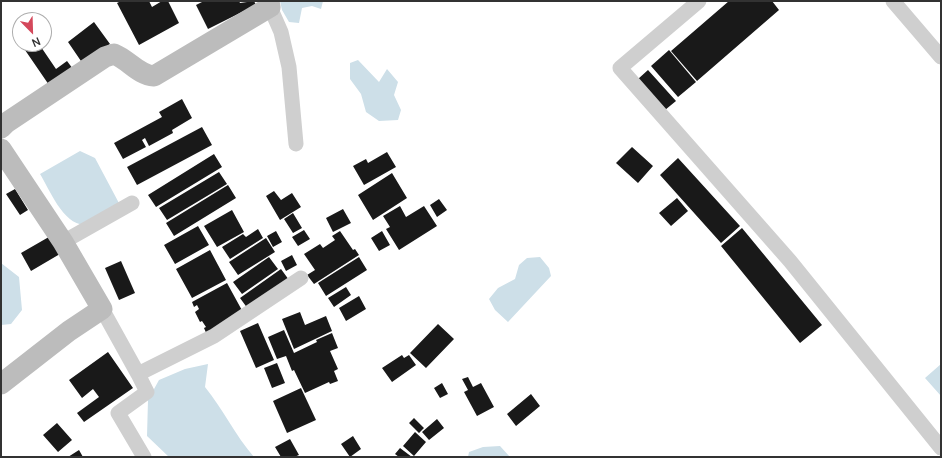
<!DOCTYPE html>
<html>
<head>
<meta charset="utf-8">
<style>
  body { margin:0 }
  #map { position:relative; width:942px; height:458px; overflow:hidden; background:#fff; font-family:Manrope,sans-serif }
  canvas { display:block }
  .frame { position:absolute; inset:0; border:2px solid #323232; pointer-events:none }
  .north { position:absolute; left:12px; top:12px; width:40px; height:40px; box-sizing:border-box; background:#fff; border:1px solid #adadad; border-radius:50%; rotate:157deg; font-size:11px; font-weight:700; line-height:16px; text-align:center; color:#323232 }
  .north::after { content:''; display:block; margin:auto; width:14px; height:18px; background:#d4485b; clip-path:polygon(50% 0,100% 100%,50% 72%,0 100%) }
</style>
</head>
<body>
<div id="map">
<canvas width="942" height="458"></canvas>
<div class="frame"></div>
<div class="north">N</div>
</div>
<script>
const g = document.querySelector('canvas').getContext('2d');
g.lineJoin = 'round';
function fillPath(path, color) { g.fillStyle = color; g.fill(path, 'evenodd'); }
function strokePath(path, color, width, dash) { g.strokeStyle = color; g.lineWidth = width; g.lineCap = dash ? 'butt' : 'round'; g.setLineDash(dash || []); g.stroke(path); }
const water = new Path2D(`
  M280,1h43l-2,8 -9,-3 -10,2 -3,15 -10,-1 -7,-12z
  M358,60l21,22 8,-13 11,13 -4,13 7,15 -3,10 -19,1 -13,-9 -5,-18 -11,-15v-16z
  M80,151l15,7 25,47c-7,4 -23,18 -31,19 -24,6 -39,-34 -49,-50z
  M540,257l9,11 2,8 -43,46 -13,-12 -6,-11 9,-11 17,-9 4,-14 8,-7z
  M1,263l18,14 3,33 -11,14 -10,1z
  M208,364l-3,23c18,22 30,48 49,70h-85l-22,-21 1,-36 11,-20 26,-11z
  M941,364v32l-16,-18z
  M500,446l10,11h-42l1,-5 14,-5z`);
const building = new Path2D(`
  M121,1h28l3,6 10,-6h6l11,22 -40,22 -22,-42z
  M204,1h35l1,2 14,-2 2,4 -48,24 -12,-24z
  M729,1h43l7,9 -82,71 -26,-30z
  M94,22l16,22 -27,20 -15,-22z
  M33,44h6l17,25 11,-8 6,8 -24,16 -24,-35z
  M669,50l27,32 -18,15 -27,-31z
  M648,70l28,31 -11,9 -27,-31z
  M182,99l10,19 -20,12 1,3 -24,13 -4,-8 -3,2 4,7 -23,12 -9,-16 48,-26 -3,-5z
  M202,127l10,18 -75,40 -10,-18z
  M632,147l21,19 -15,17 -22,-20z
  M387,152l9,15 -32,18 -11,-19 13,-7 2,4z
  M214,154l8,13 -66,40 -8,-12z
  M678,158l62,68 -19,17 -61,-68z
  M219,172l8,12 -60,36 -8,-12z
  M392,173l15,25 -34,22 -15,-25z
  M228,185l8,13 -62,38 -8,-13z
  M15,189l13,21 -8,5 -14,-21z
  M274,191l7,9 11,-7 9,14 -21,13 -14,-24z
  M677,198l11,13 -17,15 -12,-13z
  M439,199l8,11 -10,7 -7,-12z
  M400,206l6,11 18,-11 13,20 -38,24 -13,-21 4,-2 -7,-11z
  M343,209l8,14 -18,9 -7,-14z
  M232,210l12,22 -27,15 -13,-21z
  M293,213l9,15 -9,5 -9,-14z
  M198,226l11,19 -34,19 -11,-19z
  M742,228l80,97 -22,18 -79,-97z
  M258,229l5,9 -33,21 -8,-12 21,-13 3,3z
  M304,230l6,9 -12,7 -6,-9z
  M276,231l6,11 -9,5 -6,-11z
  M340,231l13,19 2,-1 4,6 -45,29 -7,-9 8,-5 -11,-16 16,-10 3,4 12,-8 -3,-4z
  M382,231l8,14 -11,6 -8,-13z
  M54,234l11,17 -34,20 -10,-18z
  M266,238l9,14 -37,23 -9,-13z
  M210,250l16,30 -34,18 -16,-29z
  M292,255l5,10 -11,6 -5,-10z
  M269,257l9,12 -36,25 -9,-12z
  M359,257l8,13 -41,26 -8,-13z
  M121,261l14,32 -16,7 -14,-32z
  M281,269l8,11 -41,29 -8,-11z
  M227,283l17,31 -37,21 -3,-7 2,-1 -4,-6 -2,1 -5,-10 4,-3 -2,-4 -3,2 -2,-5z
  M346,287l5,8 -17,12 -6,-9z
  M359,296l7,13 -20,12 -7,-13z
  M300,312l5,13 21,-9 6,15 -38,18 -12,-30z
  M258,323l16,37 -18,8 -16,-37z
  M438,324l16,15 -28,29 -16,-15z
  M284,330l10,23 23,-11 -1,-2 16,-7 6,15 -8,3 8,18 -4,2 4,10 -8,3 -1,-2 -24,11 -11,-23 -2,1 -6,-15 -9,3 -9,-22z
  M108,352l25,36 -49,34 -7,-9 22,-16 -6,-8 -11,9 -13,-18z
  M402,355l2,3 5,-3 7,10 -24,17 -10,-14z
  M277,363l8,20 -13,5 -8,-20z
  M468,377l5,10 8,-4 13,24 -17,9 -13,-24 4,-2 -6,-11z
  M442,383l6,11 -8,4 -6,-10z
  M301,388l15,32 -29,13 -14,-32z
  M531,394l9,12 -24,20 -9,-12z
  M414,418l10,10 -5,5 -10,-10z
  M437,419l7,9 -15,12 -7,-8z
  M57,423l15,17 -14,12 -15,-17z
  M415,432l11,10 -12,14 -11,-10z
  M353,436l8,13 -11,8 -9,-13z
  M290,439l9,16 -5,2h-13l-6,-10z
  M400,448l12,9h-13l-4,-3z
  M79,450l4,7h-15z`);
const street = new Path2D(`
  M699,1l-79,67 170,193 151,187
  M893,1l48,56
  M270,7l11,25 8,35 7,77
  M63,242l69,-39
  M102,309l36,65 76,-38 87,-58
  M138,374l9,18 -29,21 26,44`);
const secondary = new Path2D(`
  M1,128l5,-5 99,-66 9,-3c15,6 24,21 40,22l116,-69 -1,-6
  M1,149l62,93 39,67 -33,22 -68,53`);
fillPath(water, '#cddfe8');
fillPath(building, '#191919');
strokePath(street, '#cfcfcf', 15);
strokePath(secondary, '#bcbcbc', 21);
</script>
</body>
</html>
